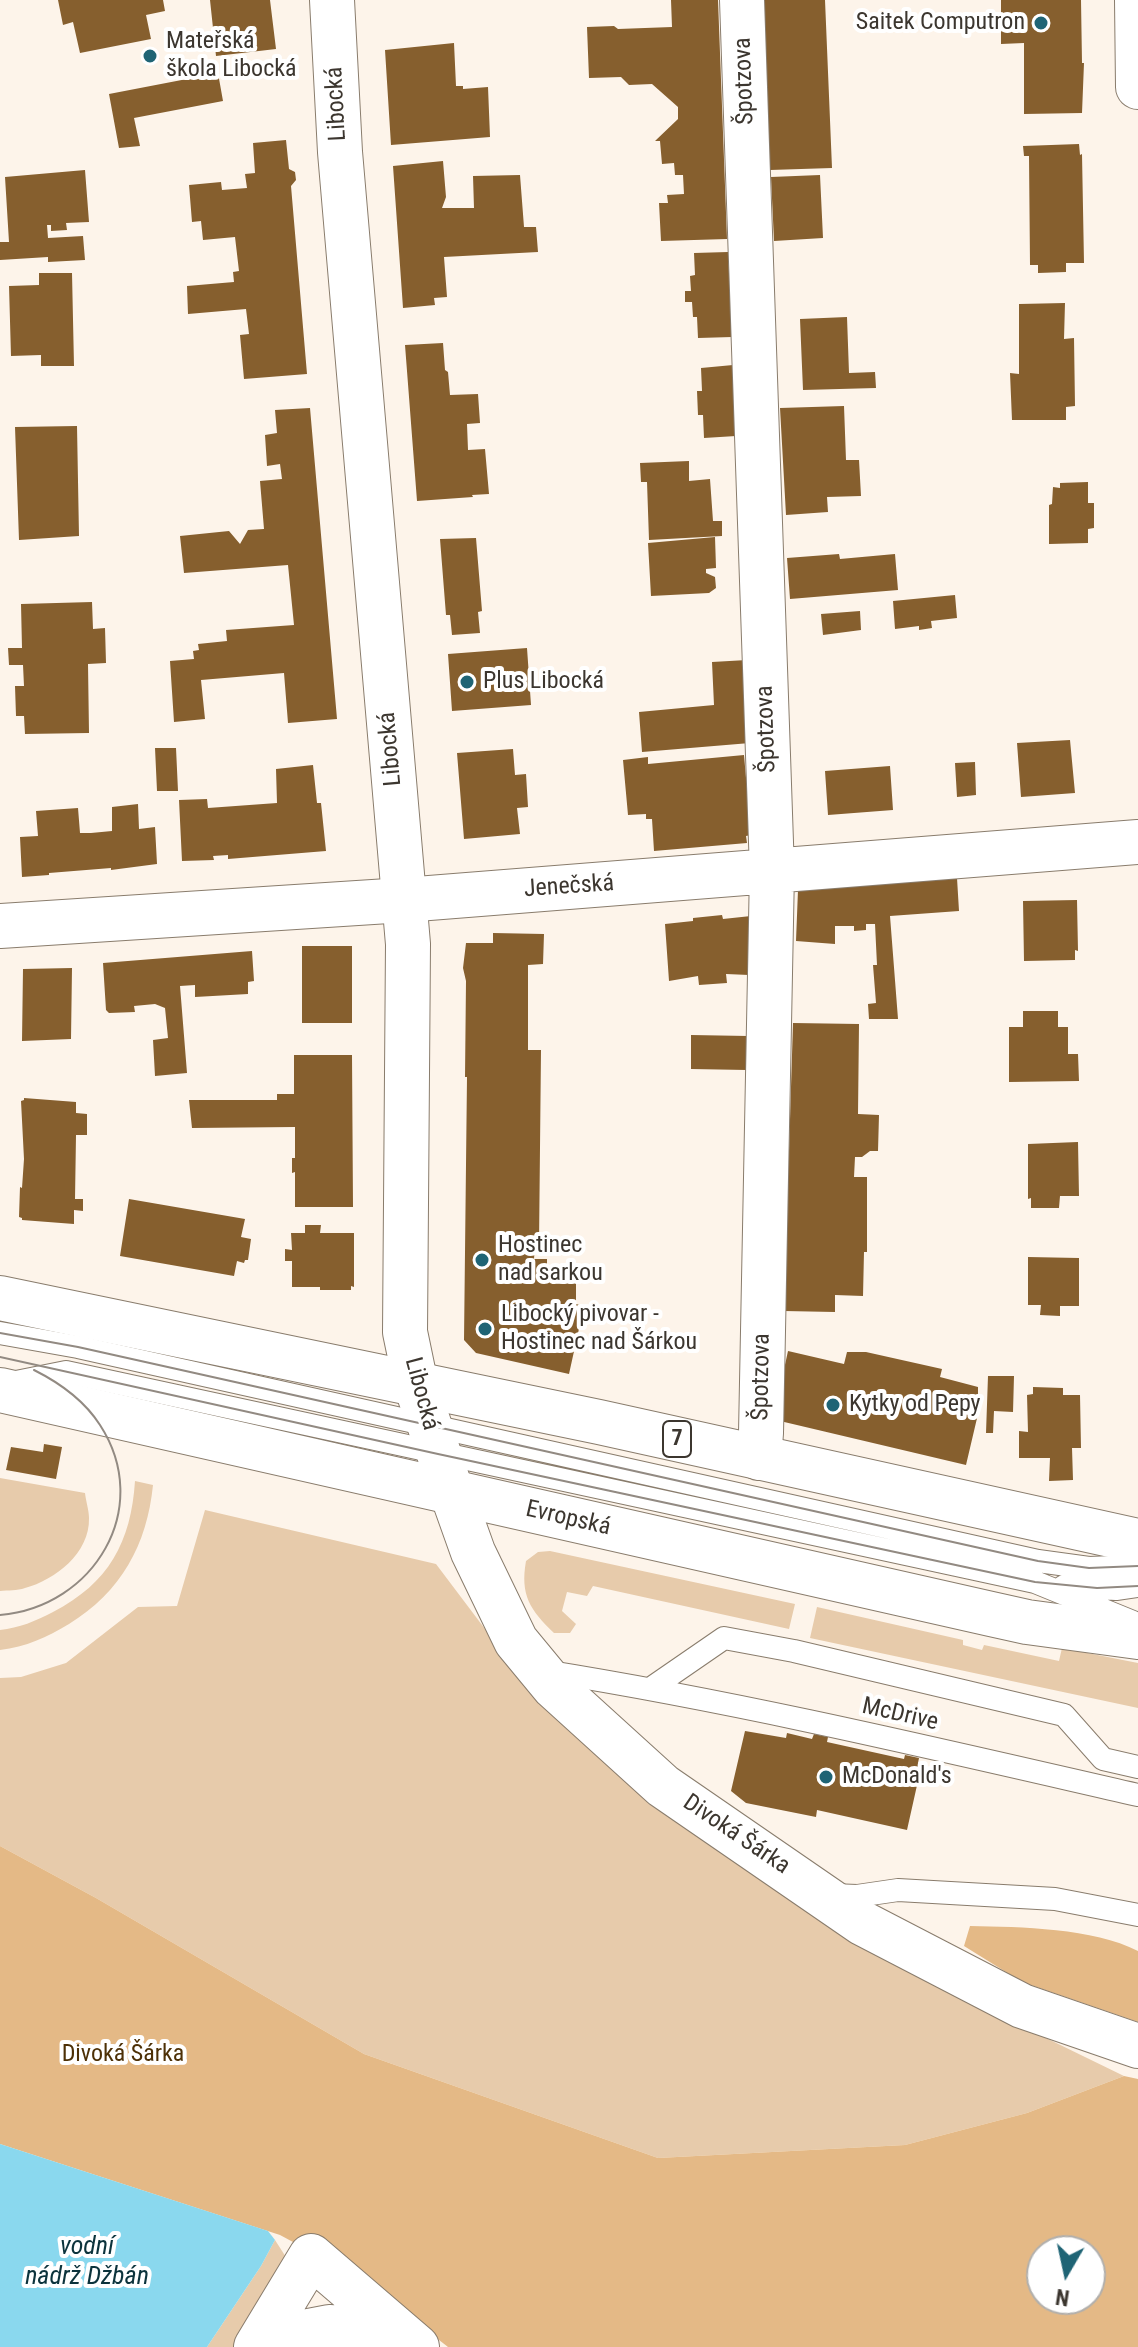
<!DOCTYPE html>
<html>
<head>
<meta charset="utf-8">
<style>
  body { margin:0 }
  #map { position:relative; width:1138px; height:2347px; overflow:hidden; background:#fdf4ea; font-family:"Roboto Condensed",sans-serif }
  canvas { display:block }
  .north { position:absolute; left:1026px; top:2235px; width:80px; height:80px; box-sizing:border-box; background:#fff; border:2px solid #b1afac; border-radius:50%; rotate:189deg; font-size:22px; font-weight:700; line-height:32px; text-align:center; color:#3c362f }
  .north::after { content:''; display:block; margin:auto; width:28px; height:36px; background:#1f6475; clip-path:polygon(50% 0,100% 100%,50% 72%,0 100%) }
</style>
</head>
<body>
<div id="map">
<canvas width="1138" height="2347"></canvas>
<div class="north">N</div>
</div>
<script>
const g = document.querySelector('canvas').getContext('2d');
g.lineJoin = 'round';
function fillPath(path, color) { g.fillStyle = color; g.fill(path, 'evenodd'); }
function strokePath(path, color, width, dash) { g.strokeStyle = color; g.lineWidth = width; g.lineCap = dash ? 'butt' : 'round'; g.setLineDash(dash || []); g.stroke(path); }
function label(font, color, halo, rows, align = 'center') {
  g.font = font + ' "Roboto Condensed",sans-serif'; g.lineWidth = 8; g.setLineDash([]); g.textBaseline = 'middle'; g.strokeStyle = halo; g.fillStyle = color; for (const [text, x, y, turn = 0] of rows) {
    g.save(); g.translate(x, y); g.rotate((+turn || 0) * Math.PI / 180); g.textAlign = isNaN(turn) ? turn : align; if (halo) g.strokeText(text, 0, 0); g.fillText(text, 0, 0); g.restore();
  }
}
const green = new Path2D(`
  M0,1478l85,15c1,9 4,17 4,25 1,35 -34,62 -64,70 -8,3 -17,2 -25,3z
  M135,1481l18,4c-6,60 -32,107 -84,139 -22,13 -43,23 -69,26v-20c19,-2 36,-9 53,-18 56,-29 78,-70 82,-131z
  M205,1510l231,54 89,118 124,122 192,128 129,69 154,75 -97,37 -122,32 -247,13 -294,-104 -268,-156 -96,-52v-168l21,-1 45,-14 72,-56 39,-1z
  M550,1551l245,53 -6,25 -196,-43 -6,10 -20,-4 -5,19 14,13 -6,9h-16c-24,-23 -34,-38 -28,-72l12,-9z
  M817,1607l146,33v5l19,5 2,-5 75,16 3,-13 76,15v45l-328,-70z
  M275,2240l16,25 -53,82h-31l54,-81z`);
const forest = new Path2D(`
  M0,1846l96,52 268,156 294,104 247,-13 122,-32 97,-37 14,3v268h-690l-119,-93 -23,-5 -26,-14 -280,-91zM1042,2251h48v48h-48z
  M970,1926c51,1 123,2 168,25v71l-116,-40 -58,-36z`);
const water = new Path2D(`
  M0,2144l268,87 7,9 -14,26 -54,81h-207z`);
const building = new Path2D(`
  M58,0h105l2,11 -19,4 5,24 -71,14 -7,-31 -10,3z
  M210,0h60l6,49 -60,7z
  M671,0h47l9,239 -66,2 -2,-38h9l-1,-8 17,-1 -1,-19h-8l-1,-12 -12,1 -2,-23h-5l23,-22v-12l-26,-23 -23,1 -8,-8 -32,1 -2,-51 27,-1 4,3 54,-2z
  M764,0h61l7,168 -62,2z
  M1001,0h80l1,63h2l-2,50 -58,1v-71l-23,1z
  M454,43l2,43h7v3l25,-2 2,50 -99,8 -6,-95z
  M218,73l5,28 -89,17 6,28 -21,2 -10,-54z
  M286,140l3,29 6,3 1,8 -5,6 16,188 -63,5 -4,-44 9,-1 -3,-25 -58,5 -1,-28 47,-4 -1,-10 6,-1 -4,-34 -32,3 -2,-19 -9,1 -3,-37 32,-3 1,8 25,-2 -2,-14 10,-1 -2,-30z
  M1079,144l1,11 2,-1 2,109h-18v9l-28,1v-8h-8l-1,-109h-5l-1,-10z
  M443,161l3,36 -4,11h32l-1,-32 47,-1 4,52h12l2,25 -94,5 3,40 -13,1 1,7 -32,3 -10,-142z
  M85,170l4,52 -23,1 1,7 -16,1v-6h-4l1,13 35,-2 2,24 -37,2v-5l-48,3v-18h9l-4,-65z
  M820,175l3,63 -49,3 -3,-64z
  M728,252l4,85 -34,1 -1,-21h-4l-1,-15h-7v-11h6l-1,-15 5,-1 -1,-22z
  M39,273h33l2,93h-33v-11l-30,1 -2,-70 30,-1z
  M1065,303l-1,36 10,-1 1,68 -9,1v13h-54l-2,-47 9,1v-70z
  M847,317l2,56 26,-1 1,16 -73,2 -3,-71z
  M443,343l2,27 3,2 2,23 28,-1 2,29 -13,1 1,26 17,-1 4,45 -17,1 1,2 -56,4 -12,-156z
  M733,365l3,71 -32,2 -1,-23h-5l-1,-24h5l-1,-23z
  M844,406l2,54h13l2,36 -34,1 1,15 -42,3 -6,-107z
  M310,408l27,311 -49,4 -4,-50 -83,7 4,39 -31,3 -4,-61 24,-2 -1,-8 6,-1 -1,-6 29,-3 -1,-11 68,-5 -6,-60 -104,8 -4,-37 49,-5 11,13 8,-14 16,-1 -4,-48 22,-2 -2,-15 -13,2 -2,-31 12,-2 -2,-23z
  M77,426l2,110 -60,4 -4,-113z
  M689,461v20l21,-2 3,42h9v15l-73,4 -2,-58h-6l-1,-19z
  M1088,482v21h6v25l-6,1v14l-39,1v-39l3,-1 1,-17 7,1v-5z
  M715,537l1,31 -10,1v4l9,4 1,11 -7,5 -58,3 -3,-53z
  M476,538l6,73 -4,1 2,21 -28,2 -2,-20h-4l-6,-76z
  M839,554l1,5 55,-5 3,36 -108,9 -3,-41z
  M955,595l2,23 -26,3 1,7 -13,2v-4l-24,3 -2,-28z
  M92,602l1,27 12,-1 1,35 -18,1 1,69 -64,1 -1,-18h-8l-1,-30h9l-1,-21h-14l-1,-17h14l-1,-44z
  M860,611l1,19 -38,5 -2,-21z
  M527,648l4,57 -79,6 -4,-57z
  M747,660l3,83 -108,9 -3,-40 75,-7 -2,-43z
  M1070,740l5,53 -54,4 -4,-54z
  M155,748h21l2,43h-21z
  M513,749l2,26 11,-1 2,33 -11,1 3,26 -56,5 -7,-86z
  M744,755l7,80 -5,1 1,7 -93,8 -2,-32h-6v-5l-18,1 -5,-55 25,-3v7z
  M975,762l1,33 -19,2 -2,-34z
  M313,765l4,38h4l5,48 -98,8v-4l-15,1 1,4 -32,1 -3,-61 28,-1 1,9 69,-5 -1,-34z
  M890,766l3,44 -65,5 -3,-44z
  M138,804l1,25 16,-2 2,37 -46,6v-2l-62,5v2l-27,2 -2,-40 18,-1 -2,-25 42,-3 2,25h11l21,-2v-24z
  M957,878l2,33 -69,5 8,103h-29l-1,-15 8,-1 -3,-38h4l-2,-41h-9v6l-12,1v-5h-19v18l-39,-3 2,-51z
  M1077,900l1,51 -3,-1v10l-51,1 -1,-60z
  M722,915l1,4 28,-3 -2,59 -23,-1 1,9 -28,2 -1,-9 -29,5 -4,-57 28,-3v-3z
  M493,933l51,1 -1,30 -15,1v85h13l-2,195h-4l-1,14h13v23l29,-2v24l8,2 -15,68 -93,-21 -12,-13 3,-263h-2l1,-96 -3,-13 3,-25h27z
  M302,946h50v77h-50z
  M252,951l2,30 -6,1v12l-53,3v-12l-15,1 7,87 -32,3 -2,-36 15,-2 -3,-30 -10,-4 -21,2 1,6 -26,1 -3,-3 -3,-47z
  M72,968l-1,71 -49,2 1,-72z
  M1023,1011h35v16h10v27h10l1,27 -70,1v-55h14z
  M793,1023l66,1 -1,90 21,1 -1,36h-8l-8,6h-7l-1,20h13v75h-3l-1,44 -28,-1v17l-51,-1z
  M691,1035l57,1 -1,34 -56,-1z
  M294,1055h58l1,152h-58v-35l-3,1v-15h3v-31l-103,1 -3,-28h88v-6h17z
  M24,1098l52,4v11l11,1v21h-11l-1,64h8v12l-9,-1v14l-52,-4v-2l-3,-1 1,-30 2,1 2,-29 -3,-58 3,-1z
  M1078,1142l1,54h-19l-1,12h-28v-10l-3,1v-55z
  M129,1199l116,20 -4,18 10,2 -3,21h-3l-1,3 -7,-2 -3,15 -114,-20z
  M305,1225h16l-1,8h34v54l-3,-1v4h-31v-3h-28v-26h-7v-12l7,1 -1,-17h14z
  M1028,1257l51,1v48h-19v10l-20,-1 1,-10h-13z
  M788,1351l56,13 3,-12h19l76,17 -2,8 38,10v27l-12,51 -186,-44 3,-47z
  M988,1376h26l-1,36 -19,-1 -1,22h-7z
  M1033,1387l30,1v7h17l1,53h-9l1,32 -24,1 1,-23h-31v-27l9,1 -1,-37 6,-1z
  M44,1444l18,3 -6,32 -50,-9 5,-23 32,5z
  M745,1731l41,7 1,-5 25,6 2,-5 14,3 -1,5 77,17 1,-4 14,3 -1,5h4l-15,67 -90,-20 -1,7 -70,-14 -15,-12z`);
const lane = new Path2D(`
  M0,1333l78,14 960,214 51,7 49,-2
  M11,1383l55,-11 969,210 98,40
  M1064,1586l52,3 22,-3
  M544,1671c200,32 397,79 594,124
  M650,1689l74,-51 70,13 270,64 39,44 35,8
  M832,1895l25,1 41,-6 157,9 83,16`);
const street = new Path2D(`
  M742,0l30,871 -11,562 -2,25
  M1137,0l1,87
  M0,926l404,-26 734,-58
  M452,1493l21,59 43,89 38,46 109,99 199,137 160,83 116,40
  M261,2340l68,-13 70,5
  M256,2347l55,-91 106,91`);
const secondary = new Path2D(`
  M332,0l8,152 68,792 -3,388 11,53 36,108`);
const primary = new Path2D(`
  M0,1298l599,124 539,119
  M0,1390l991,224 36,8 111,15`);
const tram = new Path2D(`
  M0,1333l78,14 960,214 51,7 49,-2
  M0,1357l438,97 597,128 62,6 41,-2
  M0,1615c94,-8 154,-107 100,-190 -16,-25 -40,-42 -66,-55`);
const markers = [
  [1041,23,8,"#1f6475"],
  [150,56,8,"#1f6475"],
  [467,682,8,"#1f6475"],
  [482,1260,8,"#1f6475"],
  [485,1329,8,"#1f6475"],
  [833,1405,8,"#1f6475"],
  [826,1777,8,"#1f6475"]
];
const shields = [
  [677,1439,28]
];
const shieldNames = [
  ["7",677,1439]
];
const poiNames = [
  ["Saitek Computron",1025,23,"right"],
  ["Mateřská",166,42],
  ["škola Libocká",166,70],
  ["Plus Libocká",483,682],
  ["Hostinec",498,1246],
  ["nad sarkou",498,1274],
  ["Libocký pivovar -",501,1315],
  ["Hostinec nad Šárkou",501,1343],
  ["Kytky od Pepy",849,1405],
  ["McDonald's",842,1777]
];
const streetNames = [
  ["Špotzova",745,81,-92],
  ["Libocká",337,104,-93],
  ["Špotzova",767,729,-92],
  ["Libocká",391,749,-95],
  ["Jenečská",569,887,-4],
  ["Špotzova",762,1377,-89],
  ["Libocká",421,1394,75],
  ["Evropská",568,1519,13],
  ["McDrive",900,1715,13],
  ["Divoká Šárka",736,1835,34]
];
const parkNames = [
  ["Divoká Šárka",123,2055]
];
const waterNames = [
  ["vodní",87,2247],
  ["nádrž Džbán",87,2277]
];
fillPath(green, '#e7cbab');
fillPath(forest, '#e4b986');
fillPath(water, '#8ad8ee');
fillPath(building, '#865f2e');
strokePath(lane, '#897c6c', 24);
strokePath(street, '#897c6c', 46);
strokePath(secondary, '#897c6c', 46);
strokePath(primary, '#897c6c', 46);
strokePath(lane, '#fff', 22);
strokePath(street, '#fff', 44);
strokePath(secondary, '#fff', 44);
strokePath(primary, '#fff', 44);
strokePath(tram, '#928a82', 2);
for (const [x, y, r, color] of markers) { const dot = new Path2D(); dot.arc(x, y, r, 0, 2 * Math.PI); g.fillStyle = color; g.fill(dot); strokePath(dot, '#fff', 3); }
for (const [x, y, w] of shields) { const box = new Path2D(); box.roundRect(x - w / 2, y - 18, w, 36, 6); g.fillStyle = '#fff'; g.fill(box); strokePath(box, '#3c362f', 2); }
label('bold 22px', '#3c362f', null, shieldNames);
label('24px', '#3c362f', '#fff', poiNames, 'left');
label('24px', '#3c362f', '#fff', streetNames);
label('24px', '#4d3006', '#fff', parkNames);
label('italic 26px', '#0c333c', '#fff', waterNames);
</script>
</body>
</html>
